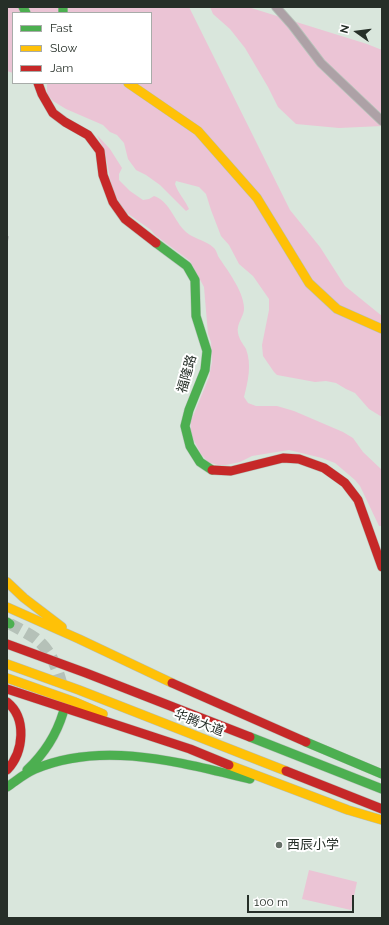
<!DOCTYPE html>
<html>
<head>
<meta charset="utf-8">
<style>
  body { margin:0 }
  #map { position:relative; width:389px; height:925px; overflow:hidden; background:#d9e6dc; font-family:Raleway,sans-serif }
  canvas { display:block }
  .frame { position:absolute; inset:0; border:8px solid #262f28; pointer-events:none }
  .legend { position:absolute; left:12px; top:12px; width:140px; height:72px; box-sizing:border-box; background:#fff; border:1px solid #a8aca9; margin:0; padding:5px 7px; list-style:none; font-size:12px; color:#262f28 }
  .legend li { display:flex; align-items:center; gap:8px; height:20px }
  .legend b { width:20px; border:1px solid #a8aca9 }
  .north { position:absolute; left:337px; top:12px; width:40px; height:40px; -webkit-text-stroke:3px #fff; paint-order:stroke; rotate:284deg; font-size:11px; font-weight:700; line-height:16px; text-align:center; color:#262f28 }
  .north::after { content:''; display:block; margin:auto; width:14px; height:18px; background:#262f28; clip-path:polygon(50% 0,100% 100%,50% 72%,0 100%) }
  .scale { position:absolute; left:247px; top:895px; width:107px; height:18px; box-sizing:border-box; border:2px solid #262f28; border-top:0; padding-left:5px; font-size:12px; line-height:14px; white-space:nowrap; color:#262f28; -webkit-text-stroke:3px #fff; paint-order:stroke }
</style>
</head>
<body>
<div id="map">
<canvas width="389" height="925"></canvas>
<div class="frame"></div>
<ul class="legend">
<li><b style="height:5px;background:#4caf50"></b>Fast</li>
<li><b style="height:5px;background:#ffc107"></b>Slow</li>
<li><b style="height:5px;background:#c62828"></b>Jam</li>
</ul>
<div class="north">N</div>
<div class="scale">100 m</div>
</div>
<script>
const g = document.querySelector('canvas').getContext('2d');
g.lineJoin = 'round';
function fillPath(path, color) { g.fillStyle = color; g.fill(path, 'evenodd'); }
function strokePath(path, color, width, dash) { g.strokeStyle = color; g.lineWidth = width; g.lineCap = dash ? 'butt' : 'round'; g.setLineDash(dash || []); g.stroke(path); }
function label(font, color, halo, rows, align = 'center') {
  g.font = font + ' Raleway,"Noto Sans SC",sans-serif'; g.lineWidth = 4; g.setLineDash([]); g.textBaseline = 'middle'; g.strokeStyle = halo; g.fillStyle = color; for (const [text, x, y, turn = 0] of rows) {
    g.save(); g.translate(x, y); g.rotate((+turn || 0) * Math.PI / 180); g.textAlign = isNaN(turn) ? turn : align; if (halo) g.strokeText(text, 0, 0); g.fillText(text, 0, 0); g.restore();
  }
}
const green = new Path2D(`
  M7,7h182l101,203 30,37 25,39 37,30v101l-13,-8 -14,-16 -9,-4 -10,-6 -10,-2 -11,1 -38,-7 -3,-3 -11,-16 -1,-11 7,-35v-11l-16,-23 -14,-12 -10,-19 -8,-9 -10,-26 -5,-16 -7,-7 -23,-6 -1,3c3,9 10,16 14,25l-3,2 -26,-26 -14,-10 -10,-5 -8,-11 -4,-16 -7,-8 -7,-3 -7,-7 -37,-16 -13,-8 -6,-7v-11h104v-70h-138v60l-6,-2z
  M210,7h38l119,37 15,6v76l-43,2 -43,-4 -18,-17 -10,-20 -23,-39 -15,-19 -17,-15z
  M97,135l13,14 12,19 -3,6v6l11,11 13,9 6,-1 5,-3c14,4 20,23 29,33 8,10 22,10 31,19 2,2 3,5 4,8 9,14 25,34 26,51 1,9 -8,16 -6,26 1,6 5,11 8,16 6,16 2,32 -2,48l4,6 8,3h21l17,5 49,21 10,6 10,14 19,18v56h-3l-19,-40 -5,-6 -20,-17 -13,-5 -33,-8 -37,6 -12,6 -14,3h-8l-10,-3 -7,-8 -10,-19v-14l18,-44 3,-15 -1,-20 -3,-8 -4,-47 -14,-26 -35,-26 -4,-5 -27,-19 -12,-22 -7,-37z
  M309,870l48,12 -6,28 -49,-11z`);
const secondaryTunnel = new Path2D(`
  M10,624c8,4 17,9 25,14 17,13 23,32 28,52`);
const street = new Path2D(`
  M276,7l16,18 29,38 61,58`);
const fast = new Path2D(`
  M23,7l3,6
  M63,7v6
  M156,243l31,23 8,14 1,36 11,35 -2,19 -16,40 -4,16 5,20 10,16 12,8
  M7,622l3,2
  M250,737l132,52
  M306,742l76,32
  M27,770c18,-17 29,-34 36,-57
  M7,787c9,-6 18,-14 28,-18 69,-29 146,-6 215,10`);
const slow = new Path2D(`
  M128,83l70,48 59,67 52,85 28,26 45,20
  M7,582l17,16 38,29
  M7,607l72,32 93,44
  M7,664l72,26 207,81
  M7,678l68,24 28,12
  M229,765l119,45 34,10`);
const jam = new Path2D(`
  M38,83l4,11 11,19 12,9 23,13 12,16 3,24 10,27 12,17 31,24
  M212,470l19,1 52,-13 16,1 25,9 21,15 13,17 24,67
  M7,644l79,29 164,64
  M172,683l134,59
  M7,689l183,60 39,16
  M7,702c20,16 17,50 0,68
  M286,771l96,38`);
const rail = new Path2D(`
  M7,241l1,-7`);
const markers = [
  [279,845,4,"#656f67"]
];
const streetNames = [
  ["福隆路",187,374,-74],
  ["华腾大道",199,723,21]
];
const poiNames = [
  ["西辰小学",287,845]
];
fillPath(green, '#ebc4d5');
strokePath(secondaryTunnel, '#b5c1b8', 12, [12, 6]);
strokePath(street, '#b6c1b9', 10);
strokePath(fast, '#b6c1b9', 10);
strokePath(slow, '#b6c1b9', 10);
strokePath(jam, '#b6c1b9', 10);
strokePath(street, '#ada1a6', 8);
strokePath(fast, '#4caf50', 9);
strokePath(slow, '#ffc107', 9);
strokePath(jam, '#c62828', 9);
strokePath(rail, '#aaaaa9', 2, [5, 5]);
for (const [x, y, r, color] of markers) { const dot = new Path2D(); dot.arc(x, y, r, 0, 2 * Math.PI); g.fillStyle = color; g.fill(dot); strokePath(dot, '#fff', 1.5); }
label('13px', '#262f28', '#fff', streetNames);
label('13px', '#262f28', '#fff', poiNames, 'left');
</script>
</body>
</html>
